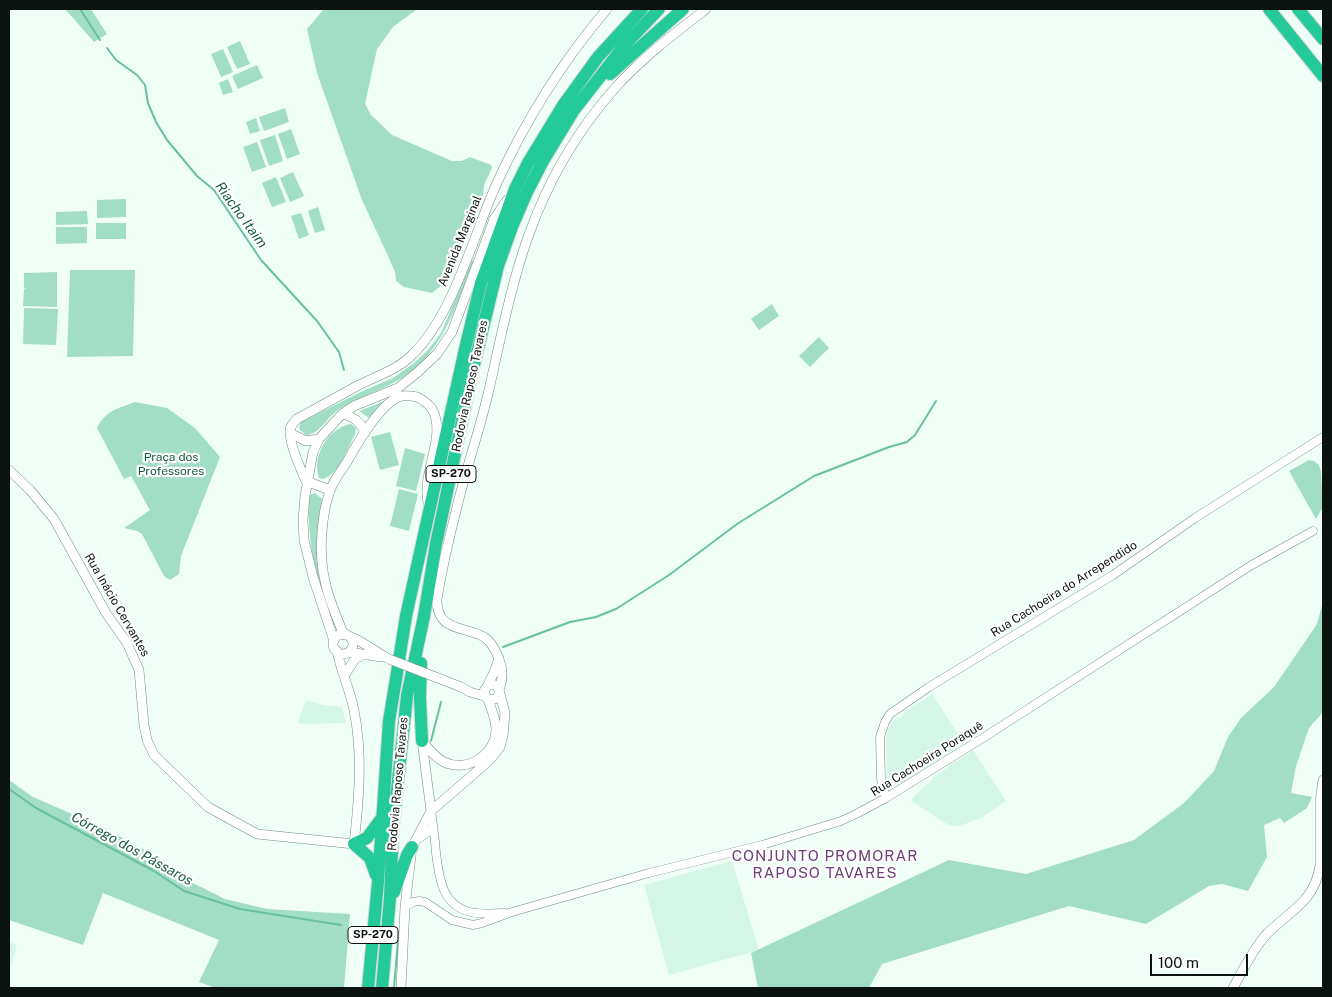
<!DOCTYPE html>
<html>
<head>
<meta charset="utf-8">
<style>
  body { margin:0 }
  #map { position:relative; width:1332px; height:997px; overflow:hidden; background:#effff8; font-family:"Public Sans",sans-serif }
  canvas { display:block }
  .frame { position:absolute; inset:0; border:10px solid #0a130f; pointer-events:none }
  .scale { position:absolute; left:1150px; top:954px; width:98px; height:22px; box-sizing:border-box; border:2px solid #0a130f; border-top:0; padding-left:6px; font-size:15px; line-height:18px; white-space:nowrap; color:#0a130f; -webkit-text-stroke:4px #fff; paint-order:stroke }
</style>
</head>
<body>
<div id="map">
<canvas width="1332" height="997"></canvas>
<div class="frame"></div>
<div class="scale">100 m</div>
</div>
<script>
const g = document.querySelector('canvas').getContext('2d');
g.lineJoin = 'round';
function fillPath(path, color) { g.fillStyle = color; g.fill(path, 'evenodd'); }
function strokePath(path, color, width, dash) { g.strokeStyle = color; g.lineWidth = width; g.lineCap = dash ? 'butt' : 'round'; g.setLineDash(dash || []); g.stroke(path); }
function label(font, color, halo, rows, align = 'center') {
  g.font = font + ' "Public Sans",sans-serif'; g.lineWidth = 4.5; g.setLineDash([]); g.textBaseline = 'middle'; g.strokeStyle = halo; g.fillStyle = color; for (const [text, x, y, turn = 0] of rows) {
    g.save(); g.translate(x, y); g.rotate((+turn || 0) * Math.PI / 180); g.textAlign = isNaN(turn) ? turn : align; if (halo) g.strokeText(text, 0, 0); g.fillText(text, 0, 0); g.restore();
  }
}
const built = new Path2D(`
  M932,694l32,49 -61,40 -13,-1 -3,-6 -1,-39 4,-12 4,-5 7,-3 2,-4z
  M306,700l17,5 19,2 4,16 -44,1 -4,-2z
  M973,750l33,51 -25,17 -22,8h-9l-37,-24 -1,-3 2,-3 19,-17 -1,-1z
  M732,861l27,89 -90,25 -25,-90z
  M9,942l8,3 -8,28z`);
const green = new Path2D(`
  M65,9h26l16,25 -13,8z
  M324,9h93l-24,18 -16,22 -12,55 6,11 21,20 60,26h10l8,-4 21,8 1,3 -8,17 -1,11 -34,83 -17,14 -28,-6 -8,-6 -1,-9 -7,-16 -26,-56 -45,-127 -10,-44z
  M240,41l10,23 -13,5 -10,-22z
  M223,49l10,23 -12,5 -10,-23z
  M257,65l6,13 -25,11 -6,-13z
  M228,79l5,13 -10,3 -4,-12z
  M285,108l4,14 -25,9 -5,-14z
  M256,118l4,13 -10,3 -4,-12z
  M291,129l9,25 -13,5 -9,-25z
  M275,135l8,26 -14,5 -9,-26z
  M257,142l9,25 -14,5 -9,-25z
  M293,172l11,24 -14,6 -10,-24z
  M276,177l10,25 -14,5 -10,-24z
  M126,199v18l-29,1v-18z
  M318,207l7,23 -10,3 -7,-22z
  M87,211l1,13 -32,1v-13z
  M301,213l8,22 -10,4 -8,-23z
  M96,223h30v16h-30z
  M56,227h31v16l-31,1z
  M472,260l2,1c-19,46 -31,94 -77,120 -18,10 -38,16 -56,27 -13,7 -21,27 -35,27l-6,-5 -1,-3 2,-5 62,-31 30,-13 21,-15 14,-13 13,-17z
  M70,270h65l-2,86 -66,1z
  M57,272v35l-34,-1 1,-17 2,-1h-2v-15z
  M772,304l7,12 -20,14 -8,-11z
  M24,308l34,1 -2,36 -33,-1z
  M819,337l10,11 -19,19 -11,-11z
  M387,400l-18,18 -10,-7z
  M135,402l32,6 28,20 25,29 -39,99 -2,18 -9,6 -6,-4 -22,-42 -5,-3 -13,-3 26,-18 -19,-34 -7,3 -27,-51c9,-18 20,-19 38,-26z
  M351,424l5,4 -1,6c-8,15 -15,39 -32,45l-4,-1c-8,-22 10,-51 32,-54z
  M390,432l9,33 -19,5 -9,-33z
  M405,448l20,6 -9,37 -20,-5z
  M1309,460l5,1 5,4 2,7 2,35 -7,12 -27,-48z
  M399,489l19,5 -9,37 -19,-5z
  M315,493l7,6 -5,33 1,40 4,21c-9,-29 -16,-68 -12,-98z
  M1323,601v111l-14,16 -13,38 -5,27 21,4 -5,11 -23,15 -4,-5 -16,7 3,32 -19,34 -26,-7 -13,2 -63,38 -77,-18 -187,58 -13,24h-111l-7,-35 198,-93 77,14 108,-34 50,-37 30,-32 14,-34 13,-19 33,-31 43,-63z
  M9,780l24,17 73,32 44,24 41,29 34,17 42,10 83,5 -6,74h-128l-17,-6 20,-42 -116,-47 -20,52 -74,-25z`);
const stream = new Path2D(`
  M80,9l20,31
  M107,48l9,12 21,15 8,10 3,18 8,19 11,18 30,36 17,14 47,70 56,61 22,31 5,18
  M503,647l67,-25 26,-5 20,-8 53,-34 68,-51 77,-48 75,-29 18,-5 8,-7 21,-34
  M431,741l10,-39
  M9,789l27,19 118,63 30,20 56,18 101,16
  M394,988l4,-47`);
const tertiary = new Path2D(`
  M886,798l-5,-19 -1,-42 5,-15 5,-8 39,-27 184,-112 82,-57 128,-81
  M431,811c2,14 4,28 5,42 3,25 6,52 34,59 12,3 24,1 35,1
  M405,907l8,-5 6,-1 6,1 27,18 21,5 9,-2 30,-11 137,-39 113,-28 79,-24 15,-7 30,-16 100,-62 264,-170 63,-35`);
const secondary = new Path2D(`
  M342,414c12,3 18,7 23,19
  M290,433l16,8 13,-2
  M9,470l21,20 24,29 52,94 21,30 12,27 5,55 3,15 7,15 54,52 49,27 97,10c5,-45 9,-89 0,-134 -4,-20 -13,-39 -17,-59
  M306,481c-6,-13 -15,-33 -16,-48 -1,-6 3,-10 7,-14 20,-11 40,-22 60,-33 19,-10 41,-16 56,-32 40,-39 60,-117 83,-169 29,-64 66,-123 111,-176
  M306,481l24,9
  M333 644a10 10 0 1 1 20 0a10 10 0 1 1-20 0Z
  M344,635c-15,-35 -26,-64 -22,-103 1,-13 3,-28 8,-41 3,-10 11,-20 17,-29 9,-17 36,-63 55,-66 5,-1 10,0 15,1 6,3 11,6 15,12 16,27 -13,67 -3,97
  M349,636l9,4 29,18
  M334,641l-21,-64 -9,-37 -1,-20 2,-24 8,-44 6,-13 23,-25 12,-8 44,-18 20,-16 19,-18 15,-22 42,-113 13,-19
  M349,652l32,5
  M346,673l9,-14 9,-5
  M488,685l7,-15 4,-12
  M461,687l9,5 14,4
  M499,690c4,-10 4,-21 0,-31 -3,-8 -7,-17 -15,-22 -19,-11 -48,-5 -47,-38 5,-30 12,-61 20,-92 9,-38 22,-75 31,-113 12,-52 22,-106 40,-157 19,-54 49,-106 87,-149 27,-30 60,-55 91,-79
  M422,741c7,8 12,16 22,21 23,11 52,-7 52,-33 0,-10 -5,-20 -8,-30
  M422,741l9,70
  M417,839l16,-11
  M401,988l4,-81 7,-60 19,-36 52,-45 10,-10 7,-9 3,-11 2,-23 -6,-23 -3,-5h-8l-4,6 2,7 5,2 6,-2 2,-5
  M1233,988c10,-18 19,-37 32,-52 23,-25 50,-33 55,-71v-64l3,-21`);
const motorway = new Path2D(`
  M1269,9l54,67
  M1298,9l25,30
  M610,74l73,-65
  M421,663l-1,35 2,43
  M376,875l-6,-17 -16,-14 13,-6 14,-19
  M394,892l13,-37 5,-8
  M368,988l10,-106 11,-161 7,-42 10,-63 59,-267 16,-66 34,-94 13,-26 36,-59 34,-47 44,-48
  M382,988l8,-90 3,-70 14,-132 17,-80 12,-72 36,-171 26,-107 14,-39 15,-35 16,-31 31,-51 50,-64 35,-37`);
const secondaryBridge = new Path2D(`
  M389,659l72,28`);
const shields = [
  [451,474,50],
  [373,935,50]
];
const shieldNames = [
  ["SP-270",451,474],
  ["SP-270",373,935]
];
const streetNames = [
  ["Avenida Marginal",460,241,-68],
  ["Rodovia Raposo Tavares",470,386,-78],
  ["Rua Cachoeira do Arrependido",1064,589,-32],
  ["Rua Inácio Cervantes",117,605,60],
  ["Rua Cachoeira Poraquê",927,759,-32],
  ["Rodovia Raposo Tavares",398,784,-85]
];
const parkNames = [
  ["Praça dos",171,457],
  ["Professores",171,471]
];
const waterNames = [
  ["Riacho Itaim",241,215,54],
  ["Córrego dos Pássaros",132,849,29]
];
const quarterNames = [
  ["CONJUNTO PROMORAR",825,856],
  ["RAPOSO TAVARES",825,873]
];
fillPath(built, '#d4f7e8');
fillPath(green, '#a2dec5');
strokePath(stream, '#69c09f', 2);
strokePath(tertiary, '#748c82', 9);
strokePath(secondary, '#748c82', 10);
strokePath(motorway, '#d8d9d9', 14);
strokePath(tertiary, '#fff', 8);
strokePath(secondary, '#fff', 9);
strokePath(motorway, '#24ca9a', 12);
strokePath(secondaryBridge, '#748c82', 10, []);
strokePath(secondaryBridge, '#fff', 9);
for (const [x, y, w] of shields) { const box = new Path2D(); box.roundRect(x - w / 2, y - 8.5, w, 17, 4); g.fillStyle = '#fff'; g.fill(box); strokePath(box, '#0a130f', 1); }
label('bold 11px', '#0a130f', null, shieldNames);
label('12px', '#0a130f', '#fff', streetNames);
label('12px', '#0d5640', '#fff', parkNames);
label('italic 14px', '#185d47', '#fff', waterNames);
g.letterSpacing = '1px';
label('15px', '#6a4178', '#fff', quarterNames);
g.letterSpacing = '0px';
</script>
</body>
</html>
